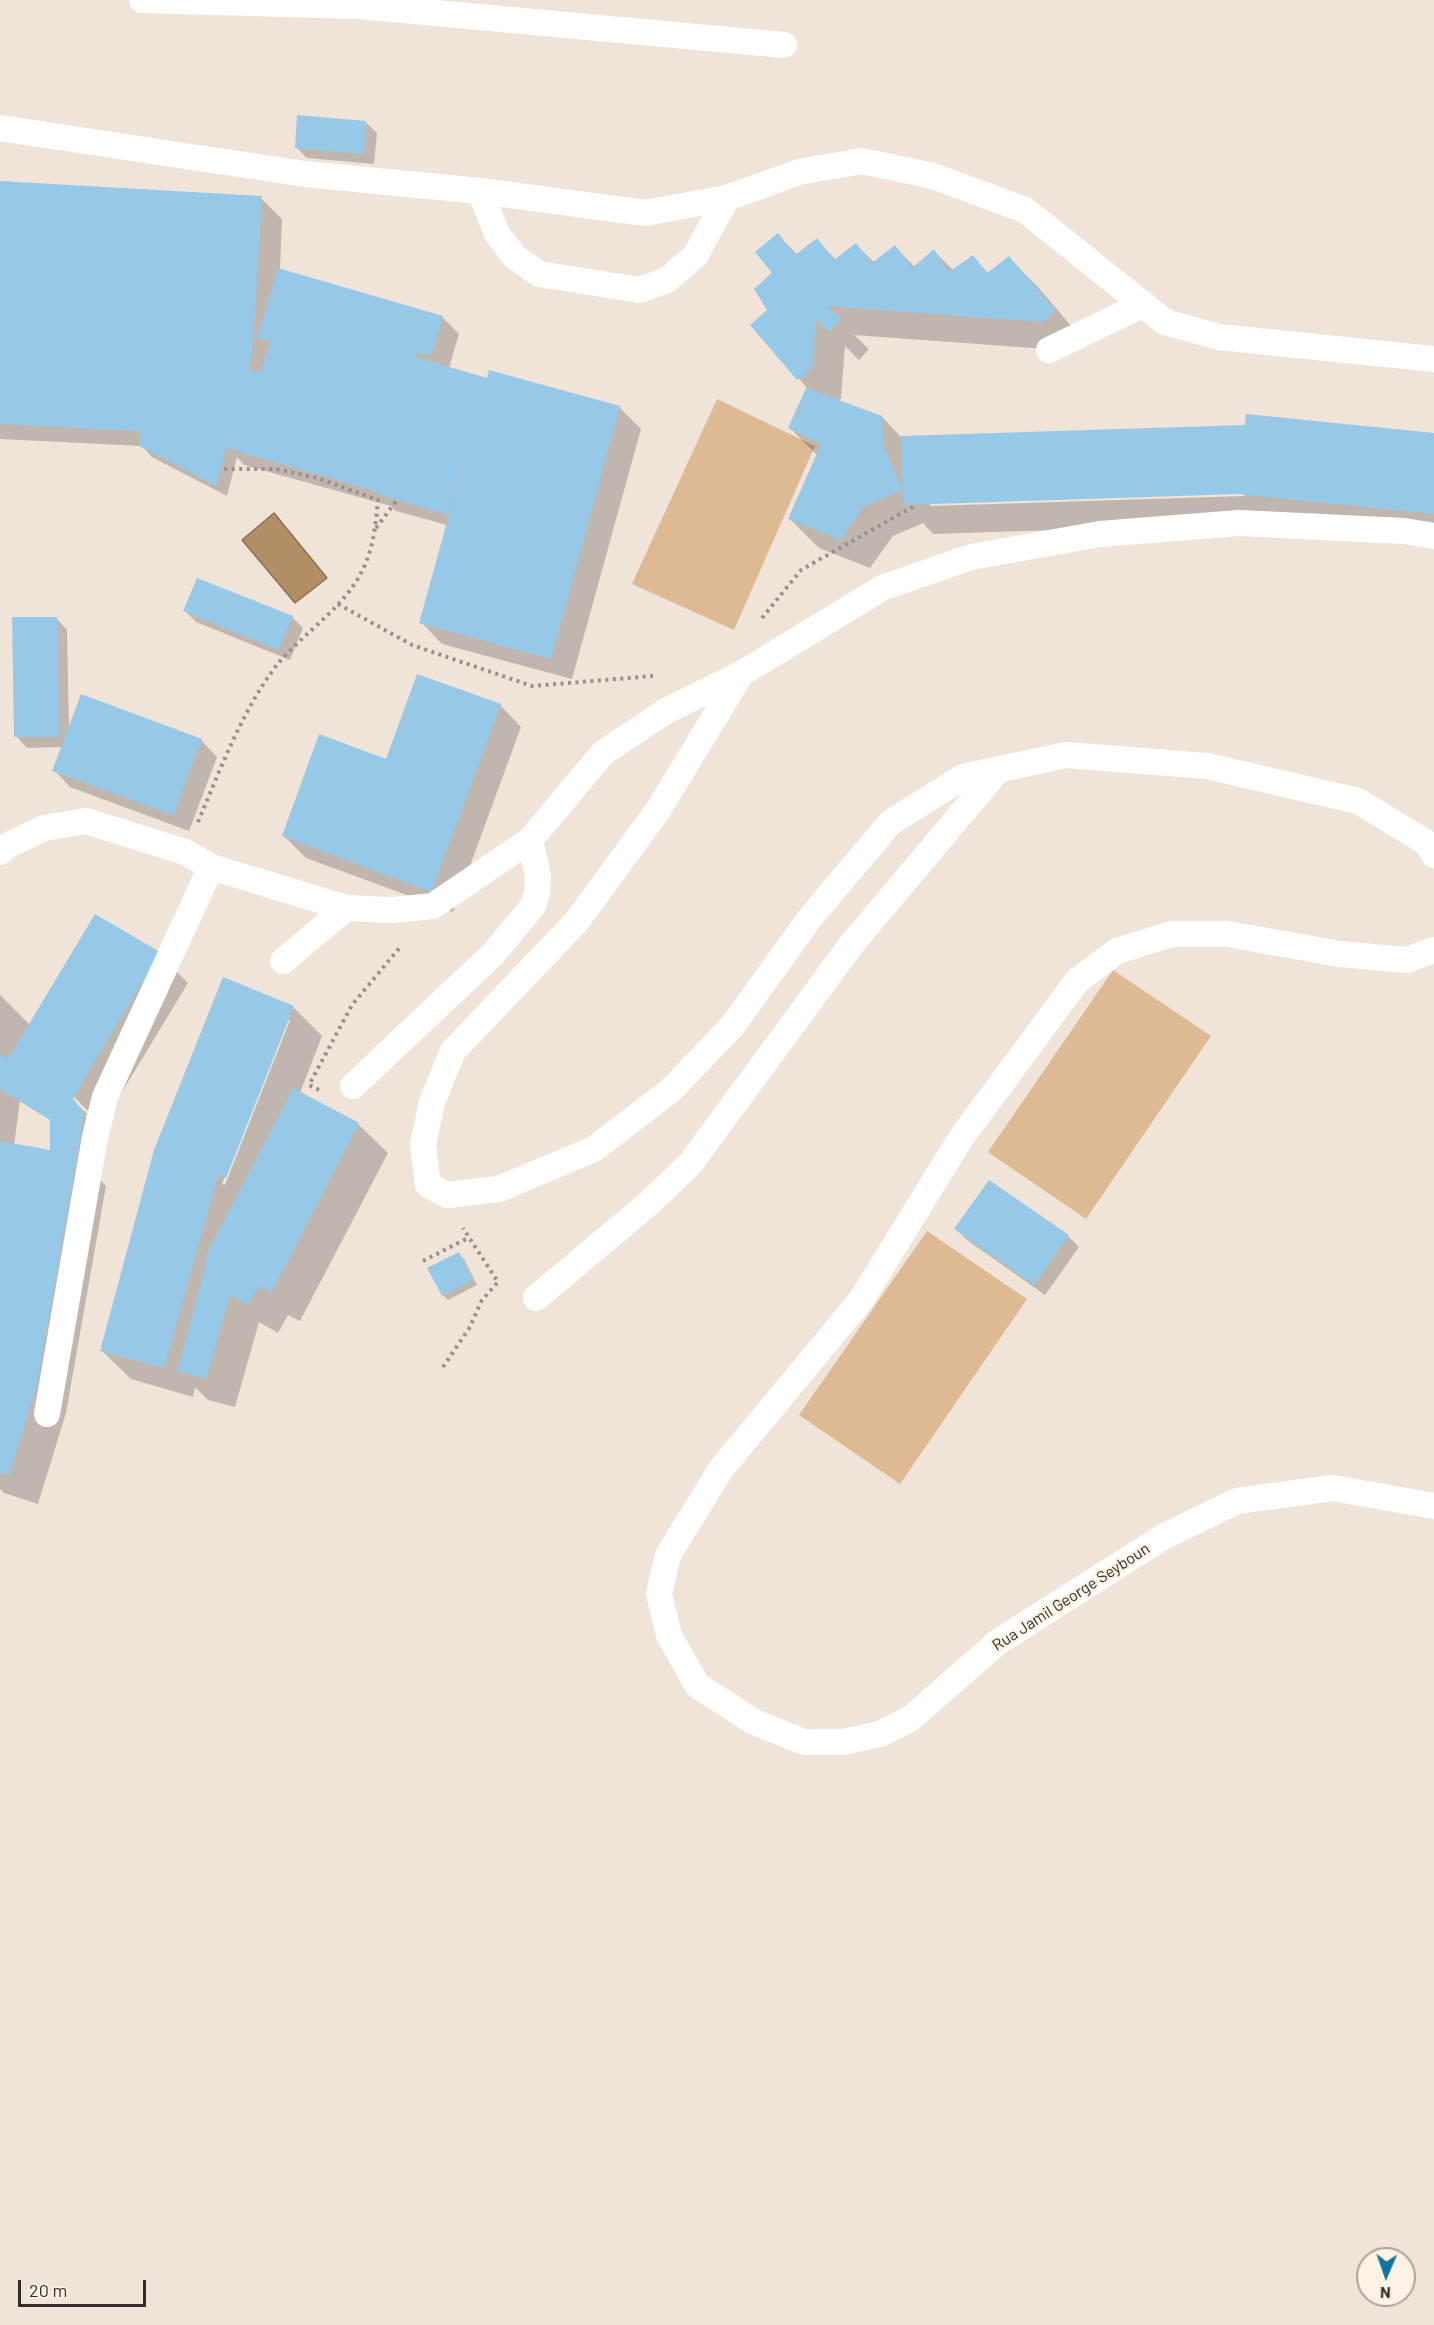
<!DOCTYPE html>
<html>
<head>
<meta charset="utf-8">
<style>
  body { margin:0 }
  #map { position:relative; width:1434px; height:2325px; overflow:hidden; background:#f0e4d9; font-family:Barlow,sans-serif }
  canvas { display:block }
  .north { position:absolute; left:1356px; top:2247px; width:60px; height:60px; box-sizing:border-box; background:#fdf2e6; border:2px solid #aba39a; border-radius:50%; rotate:182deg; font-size:16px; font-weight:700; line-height:24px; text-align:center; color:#312d29 }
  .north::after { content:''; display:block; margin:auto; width:21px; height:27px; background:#1073a0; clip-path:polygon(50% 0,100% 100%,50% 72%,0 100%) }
  .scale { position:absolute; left:18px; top:2280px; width:128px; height:27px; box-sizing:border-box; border:3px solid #312d29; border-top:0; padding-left:8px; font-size:18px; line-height:21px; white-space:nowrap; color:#312d29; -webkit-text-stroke:4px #fdf2e6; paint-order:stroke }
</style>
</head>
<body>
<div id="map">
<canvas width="1434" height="2325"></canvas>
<div class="north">N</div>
<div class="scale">20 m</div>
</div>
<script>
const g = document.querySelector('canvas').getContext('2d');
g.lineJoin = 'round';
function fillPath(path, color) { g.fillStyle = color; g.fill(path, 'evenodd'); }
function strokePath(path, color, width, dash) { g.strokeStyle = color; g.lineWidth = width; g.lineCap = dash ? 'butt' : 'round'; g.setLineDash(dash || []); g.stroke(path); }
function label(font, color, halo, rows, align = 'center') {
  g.font = font + ' Barlow,sans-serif'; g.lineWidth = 5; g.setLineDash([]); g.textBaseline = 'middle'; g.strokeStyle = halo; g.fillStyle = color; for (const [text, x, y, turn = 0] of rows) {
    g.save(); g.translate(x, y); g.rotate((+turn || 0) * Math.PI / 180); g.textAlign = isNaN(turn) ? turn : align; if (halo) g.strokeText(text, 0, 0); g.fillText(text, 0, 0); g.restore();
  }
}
const green = new Path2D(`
  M717,399l98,47 -81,184 -102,-46z
  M1113,970l98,66 -125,183 -98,-67z
  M927,1231l100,68 -127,185 -101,-69z`);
const water = new Path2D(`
  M274,513l53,65 -32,25 -53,-63z`);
const shadow = new Path2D(`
  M365,122l12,11 -3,31 -67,-6 -11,-11z
  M0,183l261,15 21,21 -2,51 162,47 17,17 -10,34 36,11 134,28 22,22 -69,250 -130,-35 -21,-22 26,-97 -51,-14 -5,-5 -147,-41 -7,-8 -10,39 -75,-39 -10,-11 -142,-7z
  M778,235l20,20 19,-15 19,20 20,-15 19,18 20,-16 20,20 19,-16 20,20 19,-14 16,17 20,-16 29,29 45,53 -10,11 -219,-16 15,14 -10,11 -14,-14 -4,52 -3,3 44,16 20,21 532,-4v105l-166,-16 -335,11 -10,-11 -30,13 -23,32 -51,-20 -29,-29 28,-63 -28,-28 18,-39 -56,-64 17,-14zM1245,493v3l-315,10v-3z
  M185,611l107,6 11,11 -13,32 -94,-38z
  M56,618l11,12 2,100 132,10 16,17 -28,74 -119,-44 -16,-17 9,-23 -36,1 -11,-12z
  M500,705l21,22 -68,185 -147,-54 -22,-22 103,-76z
  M159,954l29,29 -86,142 -31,-31v4l22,22 -8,-5 3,6 -6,41 24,24 -40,227 -28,91 -34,-11 -4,-4v-494l30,30zM20,1101l32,20 -1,31 -37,-7z
  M293,1007l29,29 -22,57 58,31 30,29 -88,168 -12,-6 -10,18 -19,-11 -24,85 -27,-7 -13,-13 -2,10 -62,-18 -30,-29zM287,1020h3l-65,165 -3,-1z
  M956,1229l112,7 11,11 -34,48 -78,-55z
  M458,1254l6,5 13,26 -29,15 -5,-5z`);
const building = new Path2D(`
  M297,115l69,6 -2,33 -69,-6z
  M0,181l262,15 -9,146 -4,28 11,3 11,-33 -14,-1 21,-71 165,48 -12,40 -14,-4 -2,5 72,21 2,-8 131,36 -69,253 -132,-36 53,-191 -24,83 -71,-21 1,-2 -152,-44 -10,38 -77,-40 1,-15 -140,-7z
  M778,233l17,22 22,-17 17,22 22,-17 16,20 23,-18 17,23 22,-19 15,23 24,-17 14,18 22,-17 46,54 -12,12 -216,-16 14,13 -12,13 -13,-13 -4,50 -15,11 -47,-55 17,-15 -13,-21 18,-16 -17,-21z
  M806,388l76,28 1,29 19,45 -39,17 -22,33 -53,-21 33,-75 -33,-16z
  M1246,414l188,19v81l-196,-20 -335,11 -2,-69 344,-11z
  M197,578l96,38 -15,34 -95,-39z
  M12,617h45l2,120h-45z
  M417,674l84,30 -70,188 -149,-56 37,-102 67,25z
  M81,694l121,45 -29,76 -121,-44z
  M95,914l65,38 -87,146 11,16 -7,42 -40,228 -28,91 -9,-2v-332l50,9v-30l-50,-31v-35l8,5z
  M223,977l71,29 -68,172 -8,-3 -54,193 -64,-17 54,-201z
  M293,1088l66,35 -88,170 -12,-7 -11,19 -18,-10 -24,84 -29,-8 30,-111 -3,-1z
  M989,1180l80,55 -35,50 -80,-56z
  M459,1252l14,28 -31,16 -15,-28z`);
const path = new Path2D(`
  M376,528l21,-28
  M338,604l74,41 120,41 121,-10
  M762,618l39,-48 115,-65
  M198,822c23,-54 43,-109 78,-156 25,-31 69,-59 86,-95 11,-21 14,-47 16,-71l-60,-22 -42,-9h-56
  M319,1090l-10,-5 43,-80 49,-59
  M423,1261l45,-23
  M443,1367l27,-40 12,-27 16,-18 -35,-54`);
const lane = new Path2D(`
  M142,0l218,6 424,39
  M0,128l305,46 175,17 165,22 82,-15 72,-26 63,-11 71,15 92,34 140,112 54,15 215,22
  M480,191l17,43 18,23 24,17 101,16 27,-10 28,-24 32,-58
  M1049,350l95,-46
  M741,674l-83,136 -81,111 -124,130 -21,51 -9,43 5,40 19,10 52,-6 95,-40 77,-59 62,-65 77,-107 80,-95 73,-46 103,-22 141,11 151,35 69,42 7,12
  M0,852l5,-5 39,-19 42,-7 99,31 26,15 135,41 47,2 40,-4 97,-66 73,-87 63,-42 75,-37 141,-86 89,-31 129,-23 139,-11 165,8 30,5
  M1434,950l-27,10 -68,-6 -111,-20h-56l-55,17 -40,30 -116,157 -100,162 -140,169 -53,86 -9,39 10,41 28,50 57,37 50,20h39l37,-8 30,-15 88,-77 165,-105 74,-36 95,-13 102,18
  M283,961l63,-53
  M353,1086l140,-132 40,-48 4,-13 1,-17 -8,-36
  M536,1298l112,-94 42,-40 161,-219 148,-176
  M47,1414l48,-277 10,-40 106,-230`);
const streetNames = [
  ["Rua Jamil George Seyboun",1071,1597,-33]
];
fillPath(green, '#ddba93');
fillPath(water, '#b28e67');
strokePath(water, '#8b7154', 1.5);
fillPath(shadow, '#0003');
fillPath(building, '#96c9e8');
strokePath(path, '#989088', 4, [3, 4.5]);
strokePath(lane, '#fff', 26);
label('16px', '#312d29', '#fdf2e6', streetNames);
</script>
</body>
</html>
